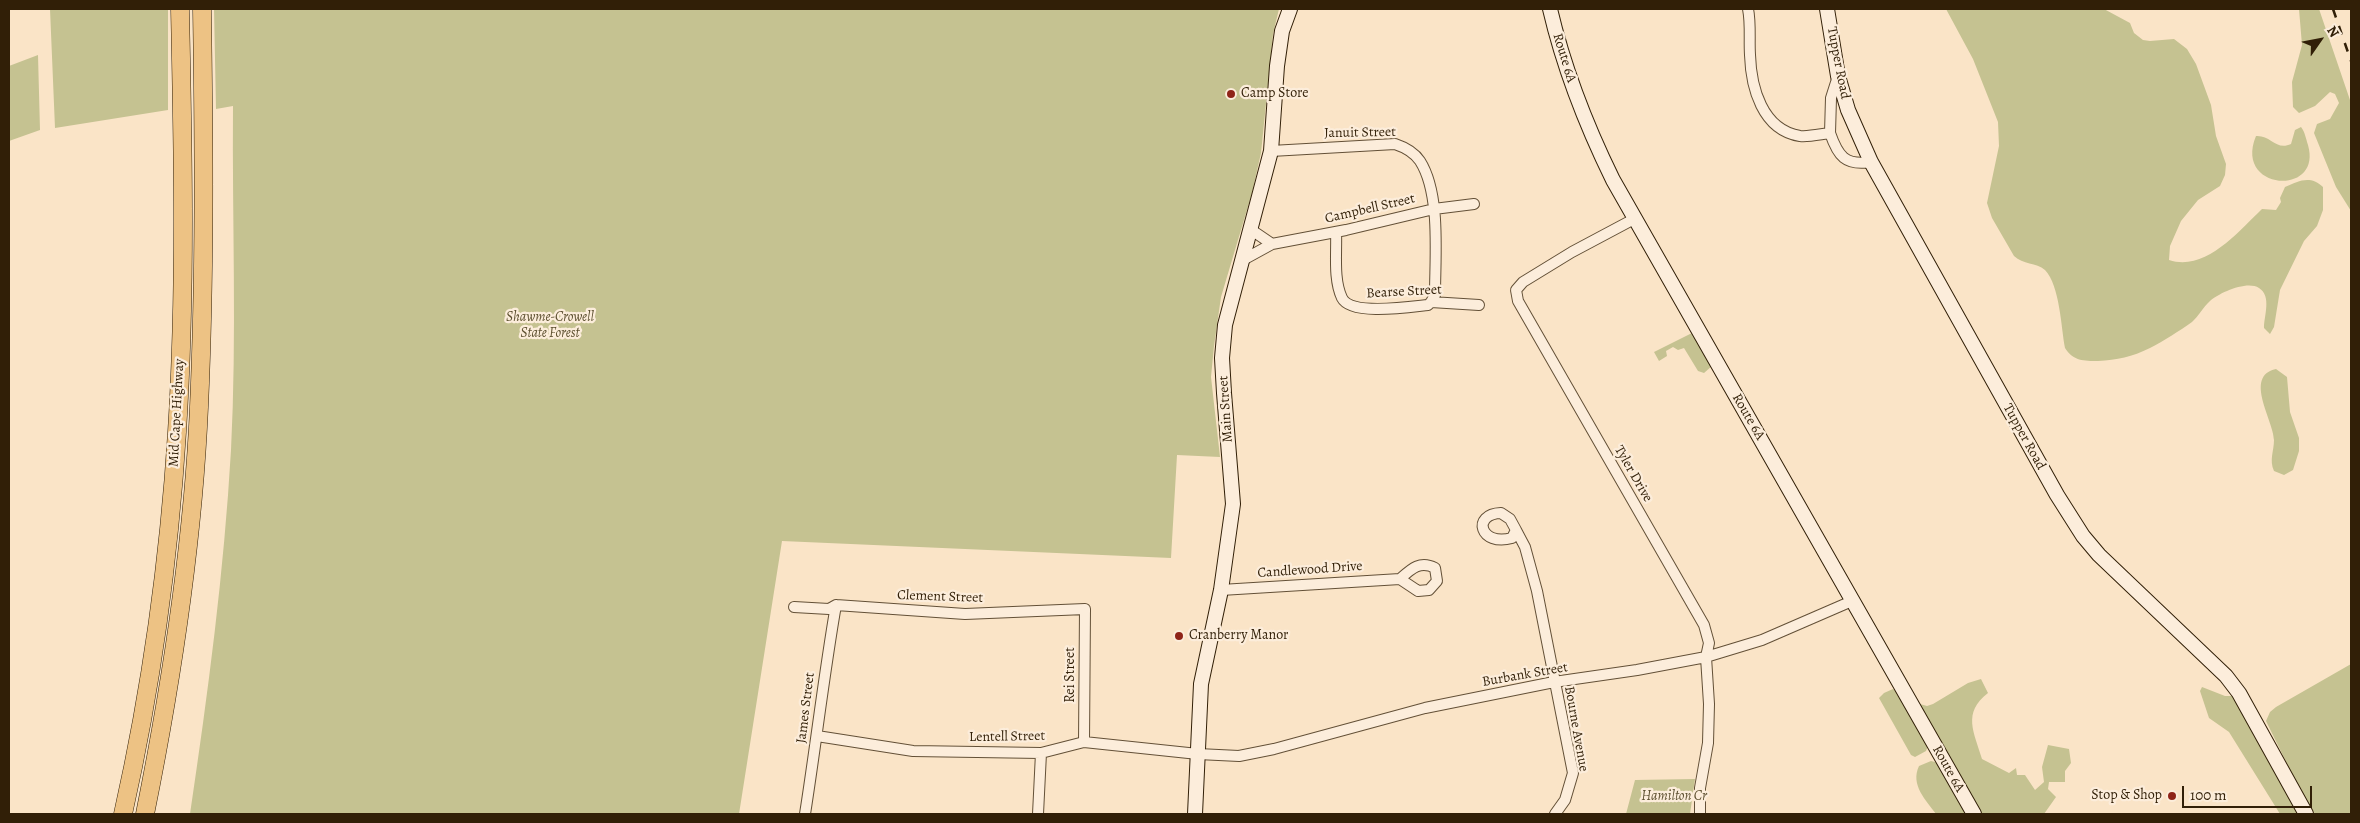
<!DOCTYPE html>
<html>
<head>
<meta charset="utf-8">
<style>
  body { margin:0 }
  #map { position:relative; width:2360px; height:823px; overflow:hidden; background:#fae4c7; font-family:Alegreya,serif }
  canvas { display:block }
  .frame { position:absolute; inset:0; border:10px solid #311f07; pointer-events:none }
  .north { position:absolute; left:2295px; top:15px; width:50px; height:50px; -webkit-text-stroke:4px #fceddb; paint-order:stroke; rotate:57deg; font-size:14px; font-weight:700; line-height:20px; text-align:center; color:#311f07 }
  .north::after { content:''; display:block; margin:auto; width:18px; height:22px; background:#311f07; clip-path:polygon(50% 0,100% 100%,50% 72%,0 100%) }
  .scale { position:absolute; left:2182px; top:786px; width:130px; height:22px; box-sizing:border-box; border:2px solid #311f07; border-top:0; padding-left:6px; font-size:15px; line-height:18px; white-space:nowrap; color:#311f07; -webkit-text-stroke:4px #fceddb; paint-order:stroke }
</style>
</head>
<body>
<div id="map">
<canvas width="2360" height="823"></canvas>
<div class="frame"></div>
<div class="north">N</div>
<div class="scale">100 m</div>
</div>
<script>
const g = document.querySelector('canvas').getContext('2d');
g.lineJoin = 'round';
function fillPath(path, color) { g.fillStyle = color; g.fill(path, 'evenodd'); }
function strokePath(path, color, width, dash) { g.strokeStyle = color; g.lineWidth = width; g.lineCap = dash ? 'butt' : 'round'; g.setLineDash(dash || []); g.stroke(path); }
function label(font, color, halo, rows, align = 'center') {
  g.font = font + ' Alegreya,serif'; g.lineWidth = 4.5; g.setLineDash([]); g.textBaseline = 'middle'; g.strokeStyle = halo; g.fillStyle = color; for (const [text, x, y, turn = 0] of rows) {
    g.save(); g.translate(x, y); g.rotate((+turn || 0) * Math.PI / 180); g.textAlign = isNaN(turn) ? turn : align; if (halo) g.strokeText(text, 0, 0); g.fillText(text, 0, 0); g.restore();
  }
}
const green = new Path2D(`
  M50,9h118v101l-113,18z
  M214,9h1065l-6,25 -12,119 -9,40 -31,104 -7,49 -3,31 9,80 -43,-2 -6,103 -389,-17 -43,273h-549c18,-121 34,-242 41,-364 6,-115 1,-230 2,-344l-17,3z
  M1946,9h158l26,14 4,10 9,7 7,1 24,-2 13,10 9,15 15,41 5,31 10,28 -1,11 -5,11 -22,14 -17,21 -11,25 -1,14c36,12 69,-28 93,-51l14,1 5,-8 -1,-4 5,-11c14,-6 25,-12 38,0v23l-6,16 -13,15 -24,49 -6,37 -4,7 -6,-6c0,-12 8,-32 -5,-40 -12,-8 -40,5 -49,13 -7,6 -11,15 -18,21 -13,9 -28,19 -42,26 -18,9 -33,12 -52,13 -14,0 -25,0 -33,-13 -4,-21 -5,-62 -20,-78 -9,-8 -22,-5 -31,-14l-22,-38 -5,-15 12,-57 -1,-24 -25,-63z
  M2299,9h20l32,94v108l-15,-24 -22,-54 3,-9 13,-5 9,-16 -4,-9 -5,-2 -15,14 -16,7 -6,-6 -1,-25 10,-37z
  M38,55l2,75 -31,11v-75z
  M2301,127c4,5 5,12 7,18 15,52 -75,46 -52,-9 15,-1 20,15 35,8l4,-14z
  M1692,333l20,33 -8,7 -6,-2 -14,-23 -6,2 -5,-3 -7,4 1,5 -8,5 -5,-9z
  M2276,369l11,8 3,35 9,26v13l-6,19 -9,5 -10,-4c-5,-11 0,-20 0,-31 0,-19 -31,-64 2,-71z
  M2351,664v150h-36l-16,-26 -33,-67 4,-9 6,-5z
  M1981,679l7,14c-26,20 -14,39 -6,66l27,14 7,-5 1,7h8l10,15 9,-8 -2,-15 6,-22 21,4 2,14 -6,8v11h-16l-1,7 8,8 -12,17h-62l-60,-105 -2,-5 7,2 6,-2 35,-21z
  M2202,687l23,9h9l66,118h-20l-51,-82 -20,-14 -9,-27z
  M1893,689l4,3 31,54 -2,5 -11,6 -4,-2 -32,-57 5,-5z
  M1931,761l8,2 29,51h-32c-10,-14 -26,-29 -17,-48z
  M1695,779l-5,35h-64l9,-34z`);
const street = new Path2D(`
  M1748,9c3,14 1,31 2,46 1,32 12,75 50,81 9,1 21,-2 30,-3 8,23 15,33 41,29
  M1830,133l1,-35 7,-22
  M1271,151l124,-7c9,3 19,8 25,17 21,33 15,95 15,134l-4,7
  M1634,219l-62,33 -49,30 -7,8 2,11 186,324 5,18 -3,14 3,47 -1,39 -8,45v26
  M1250,229l22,15
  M1336,232c1,20 -3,47 6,66 9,18 67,9 86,7l3,-3 48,3
  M1241,261l31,-17 74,-14 88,-21 40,-5
  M1501,513l9,6 6,11 -4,8c-32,9 -41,-24 -11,-25z
  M1516,530l9,17 12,44 36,182 -8,27 -10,14
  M1221,590l179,-11c11,-10 20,-19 35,-11l2,13 -8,9 -11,1 -18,-12
  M794,607l35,2 7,-4 129,9 120,-5 -1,133
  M817,736l96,15 128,2 43,-11 114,12 41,2 35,-7 151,-41 129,-26 83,-12 69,-13 56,-17 90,-39
  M805,814c11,-70 19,-140 31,-209
  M1038,814l3,-61`);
const secondary = new Path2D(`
  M1550,9c14,60 36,116 63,171l361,634
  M1827,9l11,67 10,34 23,52 186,333 26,41 16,19 127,121 13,17 67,121
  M1195,814l6,-130 20,-94 12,-86 -9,-111 -2,-35 3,-33 46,-174 6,-85 5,-35 8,-22`);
const highway = new Path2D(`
  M123,814c28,-125 46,-254 54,-382 9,-141 6,-282 3,-423
  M145,814c27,-134 48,-270 54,-407 6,-132 5,-265 3,-398`);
const rail = new Path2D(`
  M2333,9l18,52`);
const markers = [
  [1231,94,5,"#8f2418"],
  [1179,636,5,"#8f2418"],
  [2172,796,5,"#8f2418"]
];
const streetNames = [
  ["Route 6A",1564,58,73],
  ["Tupper Road",1838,63,79],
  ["Januit Street",1360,133,-1],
  ["Campbell Street",1370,209,-13],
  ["Bearse Street",1404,292,-3],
  ["Main Street",1226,409,-94],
  ["Mid Cape Highway",177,413,-87],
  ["Route 6A",1748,417,60],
  ["Tupper Road",2024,437,61],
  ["Tyler Drive",1633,474,60],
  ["Candlewood Drive",1310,570,-4],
  ["Clement Street",940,597,2],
  ["Rei Street",1071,675,-90],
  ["Burbank Street",1525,675,-10],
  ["James Street",806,708,-83],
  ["Bourne Avenue",1576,729,80],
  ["Lentell Street",1007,737,-1],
  ["Route 6A",1948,769,61]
];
const poiNames = [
  ["Camp Store",1241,94],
  ["Cranberry Manor",1189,636],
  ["Stop & Shop",2162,796,"right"]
];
const parkNames = [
  ["Shawme-Crowell",550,318],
  ["State Forest",550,334],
  ["Hamilton Cr",1674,797]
];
fillPath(green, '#c5c291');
strokePath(street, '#635037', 12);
strokePath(secondary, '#311f07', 16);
strokePath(highway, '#311f07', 19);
strokePath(street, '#fceddb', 10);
strokePath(secondary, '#fceddb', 14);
strokePath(highway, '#edc284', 18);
strokePath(rail, '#311f07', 2.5, [9, 9]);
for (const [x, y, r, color] of markers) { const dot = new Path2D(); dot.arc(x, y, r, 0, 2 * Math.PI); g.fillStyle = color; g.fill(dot); strokePath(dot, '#fceddb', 2); }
label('14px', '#311f07', '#fceddb', streetNames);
label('14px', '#311f07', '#fceddb', poiNames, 'left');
label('italic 14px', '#5d5030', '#fceddb', parkNames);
</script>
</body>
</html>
